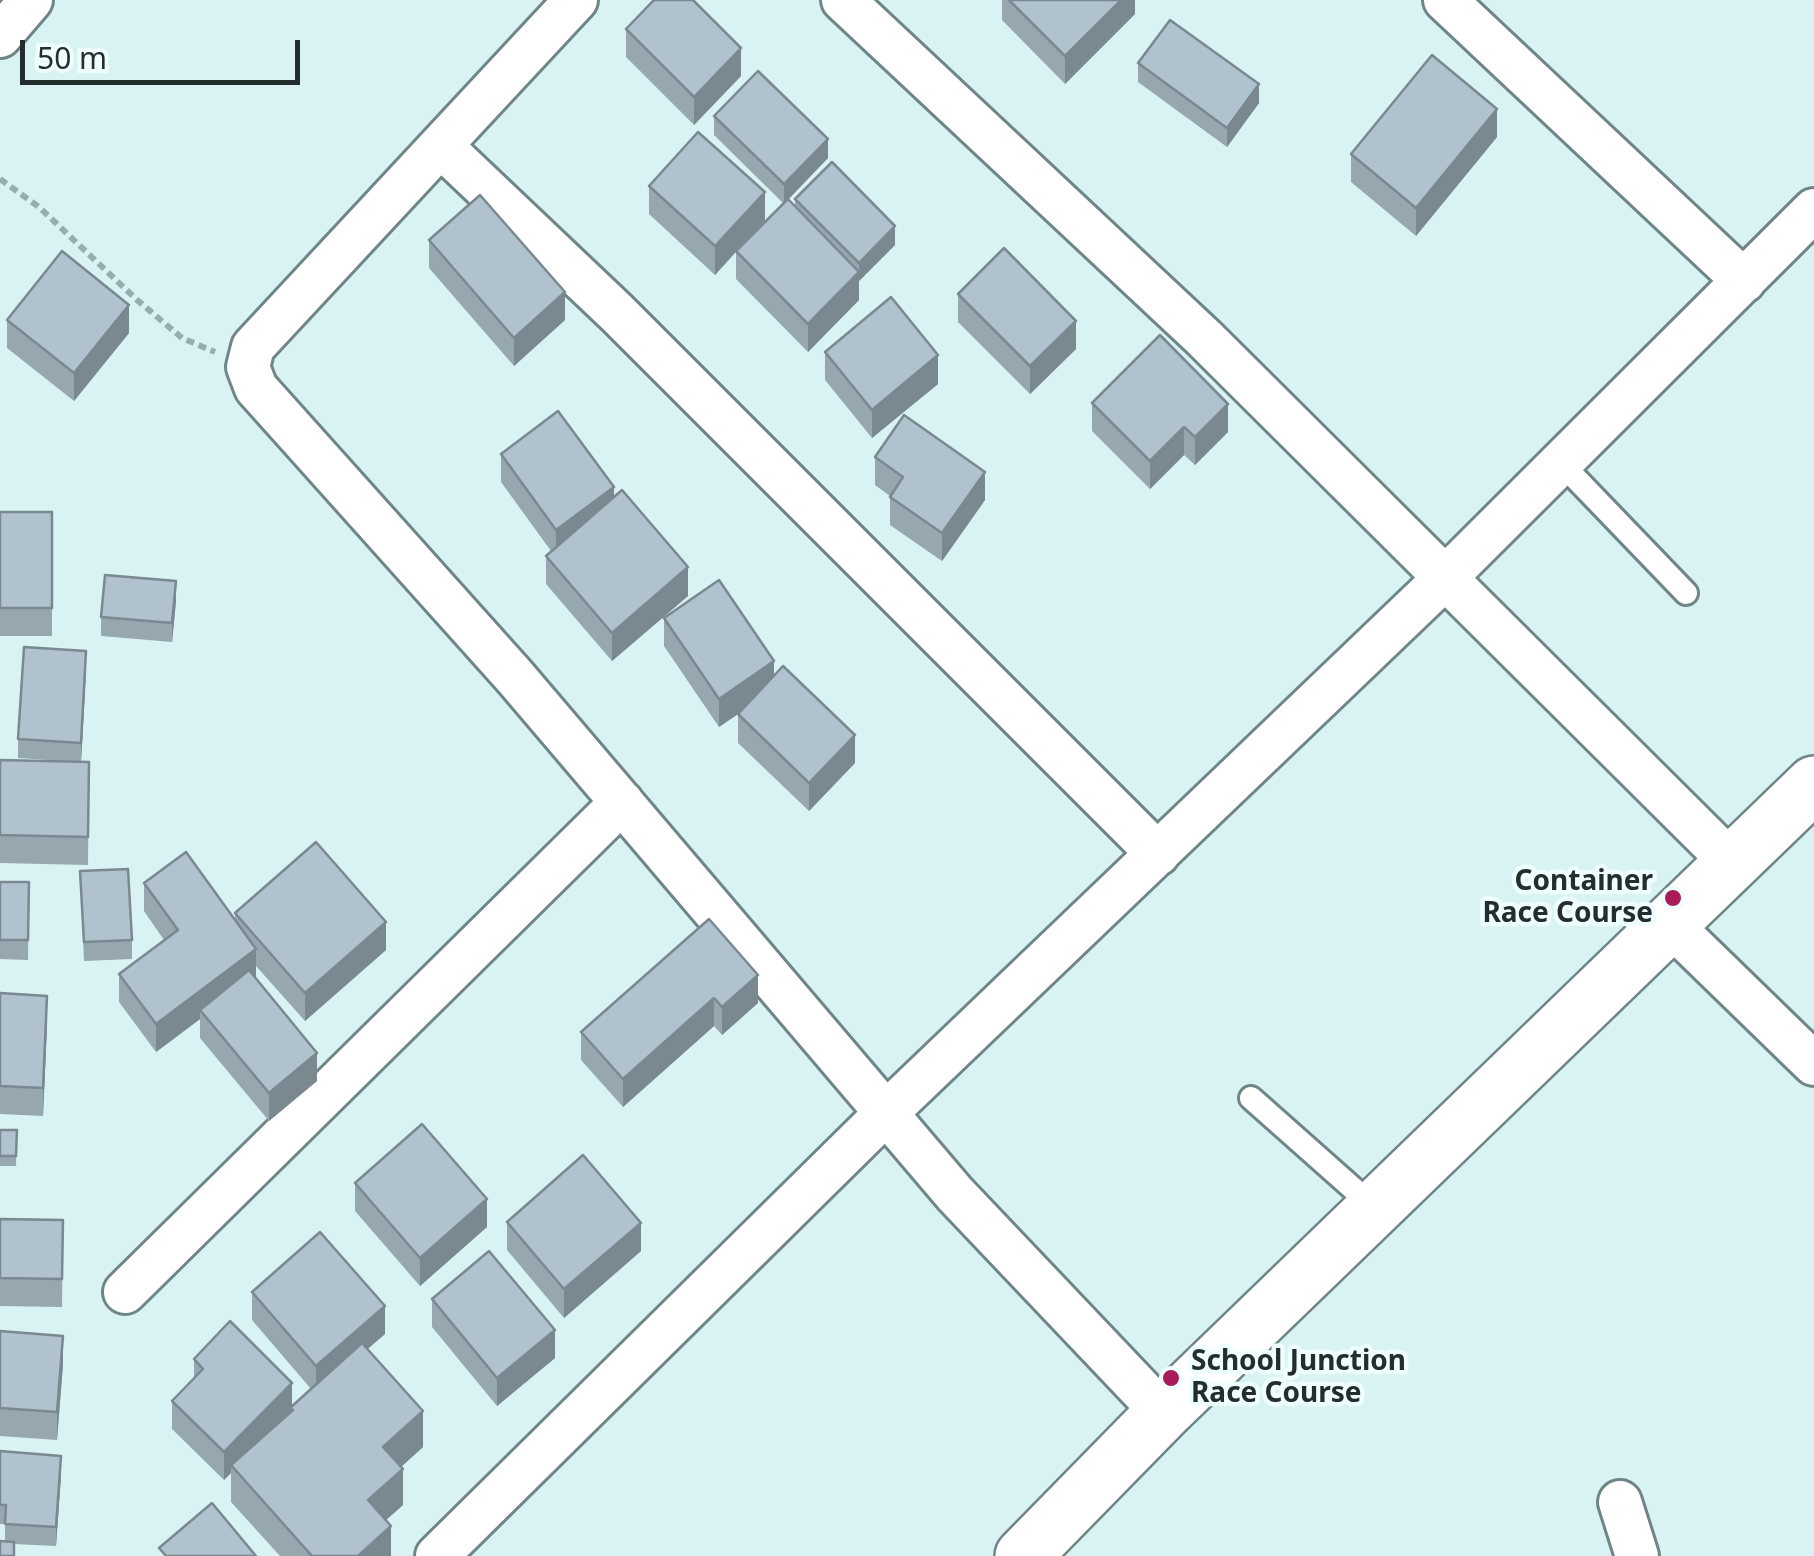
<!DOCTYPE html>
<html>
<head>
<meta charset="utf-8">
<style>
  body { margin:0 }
  #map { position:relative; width:1814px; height:1556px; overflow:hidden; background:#d9f2f4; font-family:"Noto Sans",sans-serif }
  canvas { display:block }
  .scale { position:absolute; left:20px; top:40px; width:280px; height:45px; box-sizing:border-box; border:5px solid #242d2e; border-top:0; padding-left:12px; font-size:30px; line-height:35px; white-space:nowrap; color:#242d2e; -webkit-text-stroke:8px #eefdfe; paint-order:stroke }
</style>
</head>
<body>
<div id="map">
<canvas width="1814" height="1556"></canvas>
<div class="scale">50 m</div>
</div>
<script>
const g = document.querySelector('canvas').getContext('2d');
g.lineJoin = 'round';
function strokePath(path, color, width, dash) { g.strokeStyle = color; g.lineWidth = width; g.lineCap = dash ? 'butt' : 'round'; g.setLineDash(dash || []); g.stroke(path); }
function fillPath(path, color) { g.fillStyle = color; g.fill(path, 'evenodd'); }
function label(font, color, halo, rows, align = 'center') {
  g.font = font + ' "Noto Sans",sans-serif'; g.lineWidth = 9; g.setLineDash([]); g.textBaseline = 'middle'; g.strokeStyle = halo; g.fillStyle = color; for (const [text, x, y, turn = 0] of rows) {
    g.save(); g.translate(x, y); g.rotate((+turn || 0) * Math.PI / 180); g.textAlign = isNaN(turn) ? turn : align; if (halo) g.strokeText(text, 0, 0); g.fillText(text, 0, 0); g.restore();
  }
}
const path = new Path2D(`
  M0,179l39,28 97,92 46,39 33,14`);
const service = new Path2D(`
  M1561,463l125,130
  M1251,1098l124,110`);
const minor = new Path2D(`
  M576,0l-323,347 -5,20 8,21 259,289 440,517 208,219
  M843,0l361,338 529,526
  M1445,0l299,281
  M0,36l31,-36
  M441,146l176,167 541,541
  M1670,924l144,140
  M125,1292l497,-490
  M1620,1502l17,54
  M437,1556l448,-442 559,-535 370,-369`);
const tertiary = new Path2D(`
  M1023,1556l140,-143 651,-629`);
const wall = new Path2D(`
  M1002,0h133v14l-70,70 -63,-64z
  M626,29l115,47 -47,49 -68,-68z
  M1138,63l121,40 -32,44 -89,-65z
  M714,116l114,42 -40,41 7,8v-8l100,46 -36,36v19l-51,52 -72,-73v-28l-21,24 -66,-61v-28l116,34 -28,30 47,-46 -70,-69z
  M1497,137l-81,99 -65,-54v-28z
  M429,240l136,80 -51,46 -85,-98z
  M958,294l118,55 -46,45 -72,-72z
  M7,320l122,13 -55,68 -67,-53z
  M825,352l113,32 -66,54 -47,-58z
  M1092,403l136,29 -33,33 -11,-10 -34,34 -58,-58z
  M501,454l113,43 74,99 -76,65 -66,-77v-28l5,-5 -50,-69z
  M875,457l110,43 -43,61 -52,-36v-29l-15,-11z
  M0,512h52v124h-52z
  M176,601l-4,41 -71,-6v-19z
  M664,618l110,58 81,87 -46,48 -71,-68v-29l-19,13 -55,-81z
  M86,670l-5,92h8l-1,103 -88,-2v-103l80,2 -62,-4v-19z
  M80,871l52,69v19l-48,2z
  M0,882h29l-1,78 -28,-1z
  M144,883l91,37v-7l151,37 -81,71 -49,-55v12l61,103 -48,40 -69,-83v-19l-44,33 -37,-50v-28l45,-34 -20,-29z
  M709,919l49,84 -36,32 -8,-9 -91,81 -42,-47v-28z
  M0,993l47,31 -4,92 -43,-2z
  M0,1130h17l-1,36h-16z
  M355,1183l132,44 -67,59 -65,-75z
  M0,1219l63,1 -1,87 -62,-1z
  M507,1222l134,29 -77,67 -57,-68z
  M252,1292l133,42 -18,15 56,98 -22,20 2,38 -17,15 5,36h-111l-49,-54v-29l-7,7 -52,-51v-28l22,-22v-20l98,47 19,-17 -59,-69z
  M432,1299l123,59 -58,48 -65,-79z
  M0,1331l63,33 -6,76 -57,-4z
  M0,1451l61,24 -5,71 -42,-2v12l-9,-14v-18h-5z`);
const shadedWall = new Path2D(`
  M1121,0h14v14l-70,70v-28z
  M741,48v28l-47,49v-28z
  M1259,84v19l-32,44v-19z
  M1497,109v28l-81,99v-28z
  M828,139v19l-44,46v-20z
  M765,192v28l-50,55v-29z
  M895,226v19l-36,36v19l-51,52v-28l51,-51v-10z
  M565,292v28l-51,46v-28z
  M129,305v28l-55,68v-28z
  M1076,321v28l-46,45v-28z
  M938,355v29l-66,54v-28z
  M1228,404v28l-33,33v-28z
  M1184,427v28l-34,34v-28z
  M985,472v28l-43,61v-28z
  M614,487v28l-58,43v-28z
  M688,567v29l-76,65v-28z
  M176,581v20l-4,41v-19z
  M86,651v19l-5,92v-19z
  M774,661v28l-55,38v-28z
  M855,735v28l-46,48v-28z
  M386,922v28l-81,71v-28z
  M256,949v28l-51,39 -5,-6v9l-44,33v-28z
  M758,975v28l-36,32v-28z
  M47,996v28l-4,92v-28z
  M714,998v28l-91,81v-28z
  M317,1053v28l-48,40v-28z
  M487,1199v28l-67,59v-28z
  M641,1223v28l-77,67v-29z
  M385,1306v28l-69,60v-28z
  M555,1330v28l-58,48v-28z
  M63,1336v28l-6,76v-28z
  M292,1383v27l-2,-2v5l-59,52v8l-7,7v-28z
  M423,1411v36l-40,36v-36z
  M61,1456v19l-5,71v-19z
  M403,1469v36l-35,31v-36z
  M391,1526v30h-33z`);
const building = new Path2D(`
  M654,0h39l48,48 -47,49 -68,-68z
  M1009,0h112l-56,56z
  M1170,20l89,64 -32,44 -89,-65z
  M1432,55l65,54 -81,99 -65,-54z
  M758,71l70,68 -44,45 -70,-68z
  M698,132l67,60 -50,54 -66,-60z
  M832,162l63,64 -36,37 -64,-64z
  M480,195l85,97 -51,46 -85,-98z
  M788,199l71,73 -51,52 -72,-73z
  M1004,248l72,73 -46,45 -72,-72z
  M62,251l67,54 -55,68 -67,-53z
  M891,297l47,58 -66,55 -47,-58z
  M1160,335l68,69 -33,33 -11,-10 -34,34 -58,-58z
  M558,411l56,76 -58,43 -55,-76z
  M904,415l81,57 -43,61 -52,-36 13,-20 -28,-20z
  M622,490l66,77 -76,66 -66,-77z
  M0,512h52v96h-52z
  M105,575l71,6 -4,42 -71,-6z
  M719,580l55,81 -55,38 -55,-81z
  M24,647l62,4 -5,92 -63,-4z
  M783,666l72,69 -46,48 -71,-69z
  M0,760l89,2 -1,75 -88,-2z
  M316,842l70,80 -81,71 -70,-80z
  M186,852l70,97 -100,75 -37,-50 59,-44 -34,-47z
  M128,869l4,71 -48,2 -4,-71z
  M0,882h29l-1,58h-28z
  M709,919l49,56 -36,32 -8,-9 -91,81 -42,-47z
  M249,970l68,83 -48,40 -69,-83z
  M0,993l47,3 -4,92 -43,-2z
  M422,1124l65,75 -67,59 -65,-75z
  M0,1130h17l-1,26h-16z
  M583,1155l58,68 -77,66 -57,-67z
  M0,1219l63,1 -1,59 -62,-1z
  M320,1232l65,74 -69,60 -64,-74z
  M489,1251l66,79 -58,48 -65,-79z
  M230,1321l62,62 -68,69 -52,-51 31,-32 -9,-10z
  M0,1331l63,5 -6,76 -57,-4z
  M362,1343l61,68 -40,36 20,22 -35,31 23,26 -33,30h-46l-81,-91 62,-55 -3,-2z
  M0,1451l61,5 -5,71 -51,-3 1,-19h-6z
  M212,1503l44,53h-90l-7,-8z
  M0,1541l14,1v14h-14z`);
const markers = [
  [1673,898,10,"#aa1c59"],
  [1171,1378,10,"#aa1c59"]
];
const poiNames = [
  ["Container",1653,882],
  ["Race Course",1653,914],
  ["School Junction",1191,1362,"left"],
  ["Race Course",1191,1394,"left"]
];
strokePath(service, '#6f8587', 28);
strokePath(minor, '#6f8587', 48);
strokePath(tertiary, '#6f8587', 60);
strokePath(path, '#99adae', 6, [8, 5]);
strokePath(service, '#fff', 22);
strokePath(minor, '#fff', 42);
strokePath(tertiary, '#fff', 55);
fillPath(wall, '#96a7b0');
fillPath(shadedWall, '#7a8890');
fillPath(building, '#afc2cd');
strokePath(building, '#7a8890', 2.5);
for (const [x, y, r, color] of markers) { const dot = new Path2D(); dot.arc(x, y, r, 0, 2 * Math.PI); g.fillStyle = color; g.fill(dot); strokePath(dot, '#eefdfe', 4); }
label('bold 28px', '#242d2e', '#eefdfe', poiNames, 'right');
</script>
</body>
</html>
